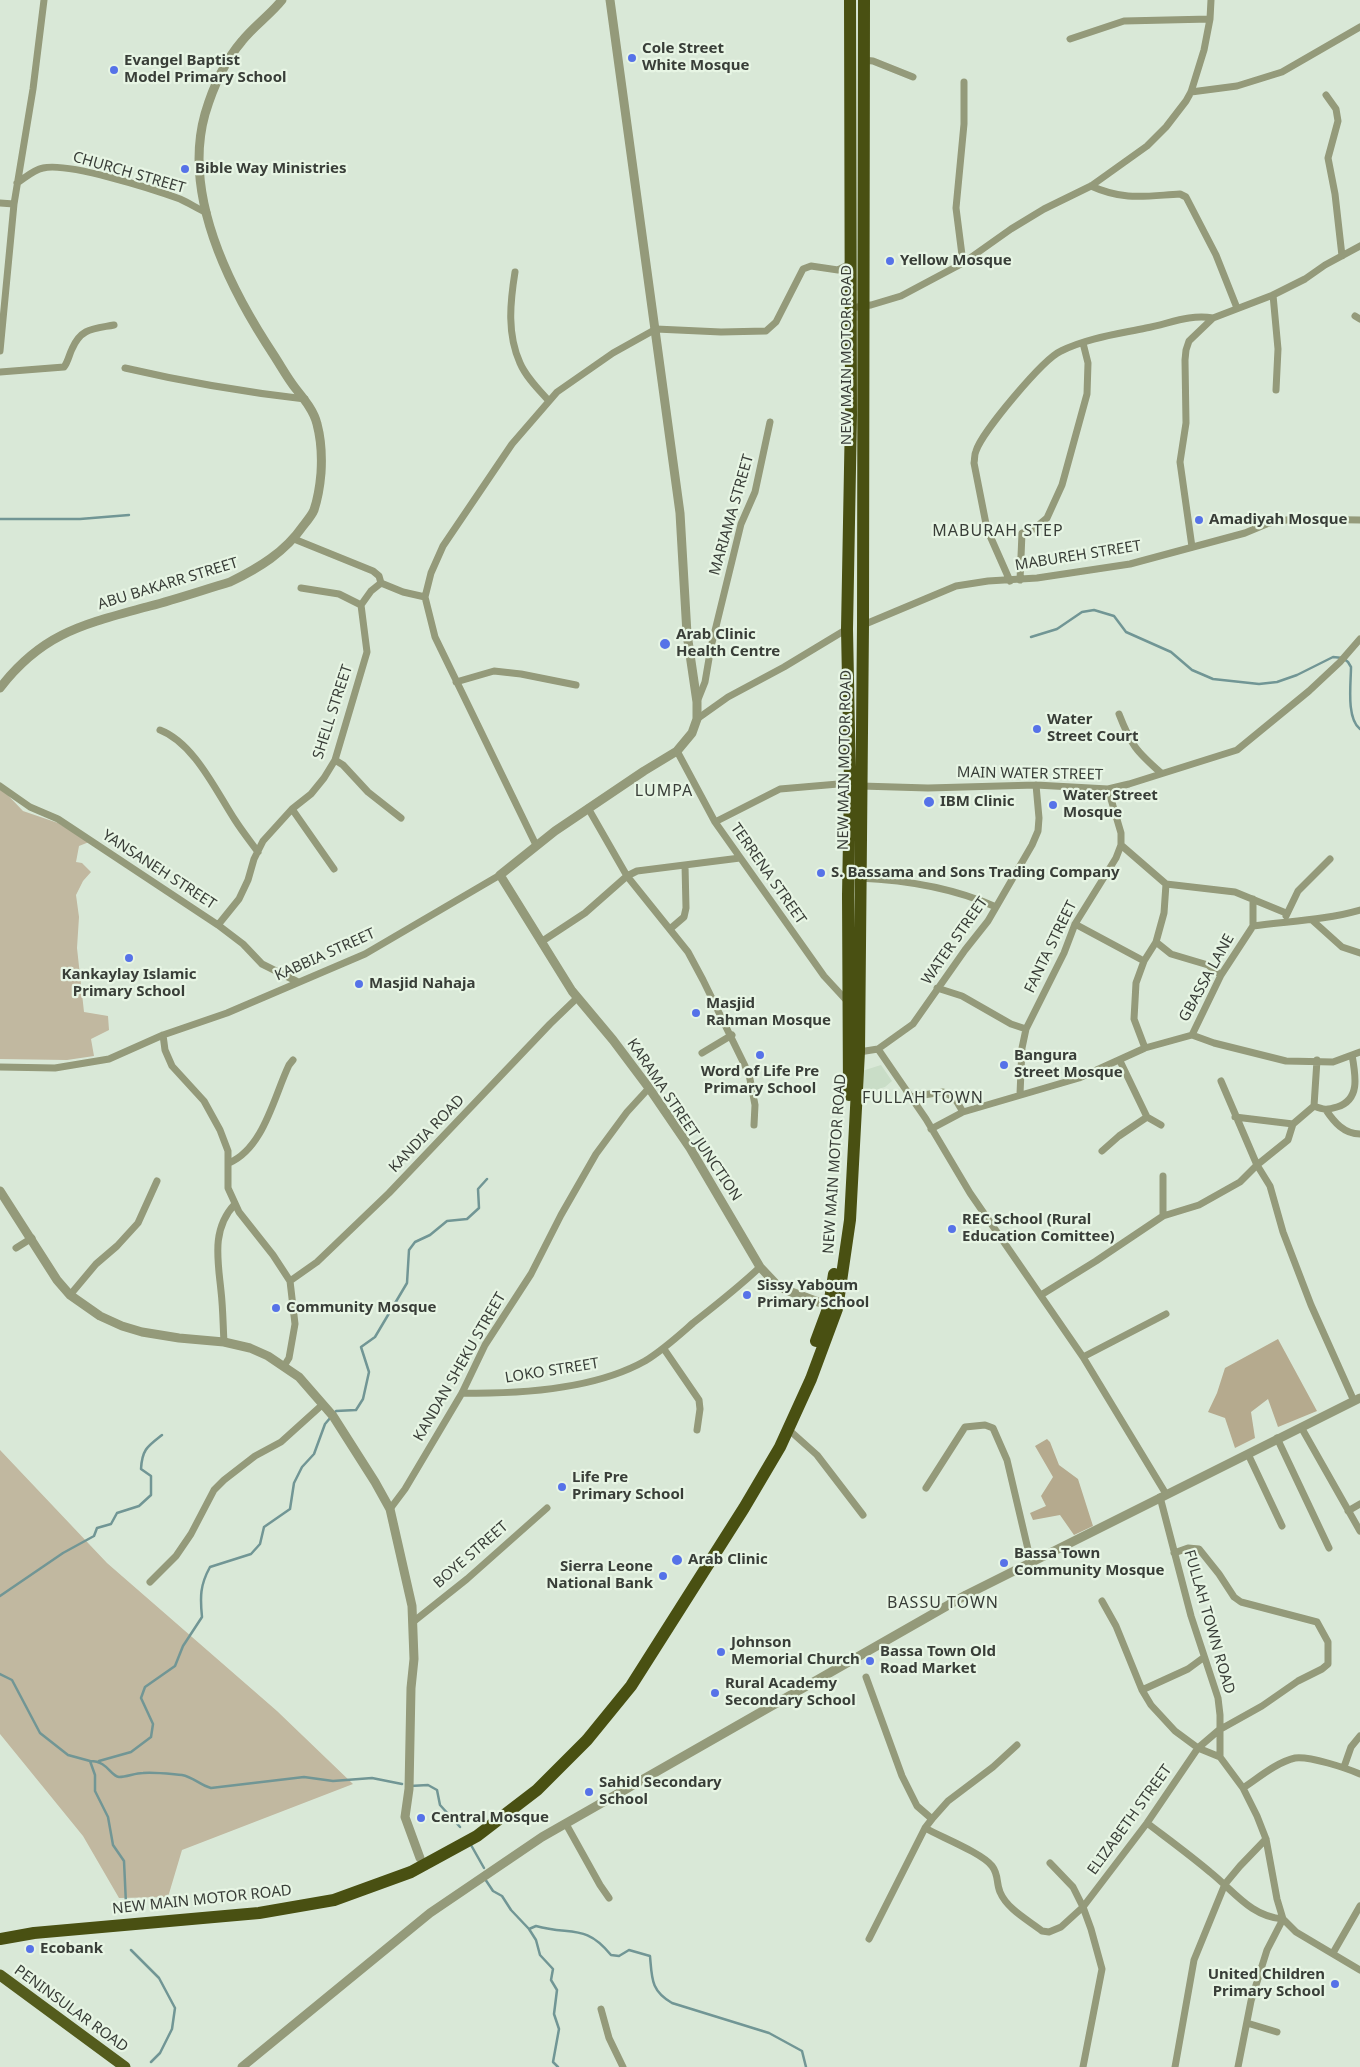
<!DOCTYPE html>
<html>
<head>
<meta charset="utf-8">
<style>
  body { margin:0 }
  canvas { display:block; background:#d9e8d7 }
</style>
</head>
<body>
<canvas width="1360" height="2067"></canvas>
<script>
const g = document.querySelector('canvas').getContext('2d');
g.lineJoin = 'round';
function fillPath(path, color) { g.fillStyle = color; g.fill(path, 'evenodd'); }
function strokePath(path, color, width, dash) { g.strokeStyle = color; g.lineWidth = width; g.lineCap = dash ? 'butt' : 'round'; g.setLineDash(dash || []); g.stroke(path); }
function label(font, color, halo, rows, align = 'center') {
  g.font = font + ' "Noto Sans",sans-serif'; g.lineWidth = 4.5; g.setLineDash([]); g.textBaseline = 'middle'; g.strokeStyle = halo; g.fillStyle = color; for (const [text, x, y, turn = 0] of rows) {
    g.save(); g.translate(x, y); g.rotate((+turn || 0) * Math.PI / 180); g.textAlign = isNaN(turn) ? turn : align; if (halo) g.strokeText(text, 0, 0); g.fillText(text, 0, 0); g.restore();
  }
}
const built = new Path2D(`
  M881,1065l11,16 -7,6 -23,7v-23z`);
const green = new Path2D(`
  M0,787l23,24 35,12 31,19 -10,4 -3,16 6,1 9,9 -8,9 -7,14 3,22 -2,31 7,64 24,4 1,14 -18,9 3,17 -27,4 -67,-1z
  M0,1450l107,113 170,148 76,73 -171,66 -14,47 -49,1 -36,-62 -83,-102z`);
const forest = new Path2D(`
  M1278,1339l39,72 -39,16 -10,-28 -17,13 4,26 -20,10 -10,-30 -17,-6 9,-19 8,-25z
  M1047,1439l3,3 9,23 19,14 15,47 -19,9 -14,-20 -27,5 -3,-7 16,-7 -5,-10 12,-19 -18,-31z`);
const stream = new Path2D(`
  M0,519h80l49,-4
  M1031,637l26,-8 25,-17 12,-2 20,6 12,16 45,20 21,18 21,9 46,5 18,-2 20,-7 36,-18 10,1 5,4 3,5c0,16 -5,51 9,62
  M0,1596l63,-43 31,-17 3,-8 14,-4 6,-11 22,-7 12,-11v-19l-10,-7c1,-20 7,-23 21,-34
  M0,1674l12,6 28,53 28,22 22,6 5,14v16l13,26 5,28 11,16 2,43
  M90,1761c18,0 20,15 29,16 8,0 16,-4 24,-4 12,-1 27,1 39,2 11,2 18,10 29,13l93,-11 29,4 39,-3 30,6
  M99,1761l32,-9 20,-15 2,-13 -12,-26 4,-11 30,-21 8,-20 19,-29c-2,-20 -2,-32 8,-50l41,-13 9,-10 4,-17 26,-18 4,-26 8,-16 12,-13 11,-30 11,-13 20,-1 7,-11 6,-27 -8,-25 14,-10 32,-54 2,-33 6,-8 15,-7 17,-14 20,-2 12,-11 -1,-19 9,-10
  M410,1786l18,-1 9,5 3,15 20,22
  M471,1845l13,23
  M485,1879l8,12 9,5 9,14 18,19 7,11 4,15 13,14 -2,11 6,10 -3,24 5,15 -6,33 5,5
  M529,1929l7,-3c35,10 49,-3 75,29l8,1 10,-6 21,6c2,23 1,35 22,47l97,30 33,18 4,16
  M131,1950l28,28 16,30 -3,21 -12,24 -9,9`);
const minor = new Path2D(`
  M1070,39l54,-18 86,-2
  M863,60l10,1 40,16
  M1191,92l46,-6 45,-14 78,-45
  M1326,95l10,14 2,12 -10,37 7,36 7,62
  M17,183c8,-5 16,-13 26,-15 25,-6 110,21 137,31 9,4 18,10 27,14
  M1091,186c33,15 54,10 89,8l6,3 30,58 21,53
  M0,203l14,1
  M963,263l-7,-55 8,-84v-42
  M515,272c-5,31 -8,62 5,91 6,14 18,26 28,37
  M1273,295l5,54 -2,41
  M850,308l21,-3 30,-9 62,-33 48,-34 33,-20 47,-23 56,-40 19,-19 20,-26 5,-9 13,-42 6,-31 1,-19
  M1355,316l5,3
  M0,351l14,-147 19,-115 11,-89
  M125,368c60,14 119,24 180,31
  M0,372l64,-5c4,-5 5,-12 8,-18 9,-21 21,-20 42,-24
  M294,539l79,32 6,5 2,7
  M1192,547l-12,-85 6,-39 -1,-63 1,-10 3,-9 24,-23 60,-23 32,-16 20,-14 35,-19
  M1020,580l2,-47 12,-4 13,-11 15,-33 25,-91 1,-31 -5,-20
  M1010,581l-23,-52 -13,-66c1,-4 0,-8 2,-12 6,-19 67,-92 85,-100 26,-13 57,-17 85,-23 23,-4 42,-14 67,-10
  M301,588l38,6 22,11
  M863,625l93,-39 32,-5 49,-3 93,-14 115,-31 24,-10 24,-4 67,1
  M456,682l38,-11 27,3 55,11
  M697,702l8,-20 6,-35 30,-123 14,-32 15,-70
  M1119,714c12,31 17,37 42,59
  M697,719l31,-22 56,-30 63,-38
  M160,730c34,13 56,61 75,90 7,11 15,21 23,32
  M677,751l38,71 109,154 23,25
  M335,760l8,5 25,27 33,26
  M0,786l30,21 28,12 160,106 25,19 19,20 36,18
  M861,786l67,2 108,-3 72,4 21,-5 108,-34 72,-59 31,-29 20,-23
  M588,808l39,68 61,76 15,28 46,94 6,31 -1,20
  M292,809l42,60
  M715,822l65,-33 70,-6
  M536,845l-101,-208 -10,-40 6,-24 12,-27 69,-102 45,-52 56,-39 43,-24 65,3 45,-1 10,-9 27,-53 8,-3 27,4 12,-6
  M1121,845l45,39 69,8 51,21
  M859,878c47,2 95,10 137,29
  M1286,916l12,-25 32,-32
  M1312,920l30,27 18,6
  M1075,924l69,37
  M218,925l21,-26 9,-19 6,-21 9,-18 29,-32 19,-15 13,-16 11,-18 32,-108 -6,-47 10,-14 10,-8 22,9 22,5
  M1253,926v-27
  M670,929l14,-12 2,-9 -1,-43
  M541,942l44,-29 42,-37 10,-5 103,-13
  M1156,942l15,12 37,11 13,10
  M937,988l25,8 49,28 15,5
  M163,1035l2,15 7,16 32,35 16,29 8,21v37l11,24 34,43 17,26 5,43 -6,34 -5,8
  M1192,1035l29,-60 32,-49c36,-5 72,-6 107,-16
  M1145,1048l-11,-29 2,-36 8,-22 12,-19 8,-29 2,-29
  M878,1049l48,70 44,74 113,164 83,137
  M859,1052l19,-3 35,-25 52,-74 23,-29 44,-76 6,-14 1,-13 -3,-33
  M702,1053l30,-18
  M1120,1061l27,56
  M0,1067l55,1 54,-9 54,-24 64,-22 138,-59 135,-79
  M1221,1081l36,84 13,21 13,46 28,73 43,96
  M1020,1094l2,-46 4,-19 38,-76 11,-29 41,-66 5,-13v-12l-13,-44
  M910,1097l33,-5 11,5 9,15
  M1314,1106c10,4 13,4 23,1 23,-7 19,-30 15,-52
  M1326,1110c8,12 18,24 34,24
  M1235,1117l58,7
  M931,1129l32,-17 116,-34 66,-30 47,-13 22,8 72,18 47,1 27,-10
  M1102,1151l17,-15 28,-19 14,8
  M229,1163c35,-15 45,-67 60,-98l4,-5
  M1163,1216v-40
  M16,1248l16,-10
  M290,1281l27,-19 72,-69 161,-169 27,-26
  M70,1295l26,-31 21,-18 21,-23 19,-42
  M1041,1295l55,-34 67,-45 36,-11 41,-23 17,-17 31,-25 5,-16 21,-18 3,-46
  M224,1342c-1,-17 -1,-34 -3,-51 -3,-30 -10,-62 14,-87
  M664,1349l35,51 1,9 -3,21
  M1083,1357l83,-43
  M462,1393c57,1 133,-4 183,-32 18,-11 32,-24 48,-38 23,-18 46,-36 67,-56
  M1301,1427l59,104
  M788,1429l29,26 46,60
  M1277,1438l52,110
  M1248,1454l34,72
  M926,1488l39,-61 20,-2 8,3 14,32 24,102
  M1160,1497l31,119 27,82 2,17v42l23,31 14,28 9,23 11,60 6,20 13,13 64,38
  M390,1509l15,-20 57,-96 23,-48 46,-71 30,-59 35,-61 31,-42 22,-24
  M1348,1511l12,-7
  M150,1582l26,-26 15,-22 23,-44 10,-10 31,-24 26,-14 41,-37
  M1102,1601l14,25 26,64 9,15 24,26 23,17 22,9
  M413,1622l54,-43 80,-71
  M866,1677l36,99 15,30 15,13 -7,9 -56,111
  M1142,1690l46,-21 15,-11
  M1344,1767l7,-20 9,-11
  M1243,1788c15,-10 34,-26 52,-30 15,-2 51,10 65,16
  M932,1819l16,-18 45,-34 24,-22
  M1147,1823c21,16 43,32 63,49 24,19 41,45 73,47l-16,31 -16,51 -13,66
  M566,1824l34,61 9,13
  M925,1828c16,9 57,25 67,38 7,9 4,17 8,26 7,17 28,28 42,39l7,1 12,-5 22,-20 64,-84 51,-75 21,-18 43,-24 36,-25 24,-12 6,-5v-22l-11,-20 -76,-20 -7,-5 -15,-23 -20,-25 -11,-1 -14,5
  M1050,1863l23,24 10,20 8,22 11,40 -19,98
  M1333,1953l27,-47
  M601,2009l8,29 14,29
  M1247,2023l30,9
  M1175,2067l19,-107 31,-76 15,-18 26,-27`);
const tertiary = new Path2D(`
  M610,0l70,513 7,121 10,68v17l-5,14 -15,18 -33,20 -89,60 -55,44 72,116 41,49 36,48 41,60 70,119 16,17 10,6 43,16
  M0,688c43,-56 85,-64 150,-82 27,-7 53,-16 80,-24 29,-14 55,-30 73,-56 4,-5 9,-11 11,-16 4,-12 6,-25 7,-37 1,-16 0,-34 -4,-49 -3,-13 -13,-25 -21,-35 -8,-10 -14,-21 -21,-32 -44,-66 -93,-161 -70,-243 8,-27 19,-52 37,-73 12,-15 28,-26 40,-41
  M0,1191l57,89 13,15 30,21 22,10 20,6 37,6 45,4 26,6 18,8 31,21 34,39 42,66 15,27 22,97 2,53 -3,29 -2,101 -4,28 15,41
  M242,2067l188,-154 112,-76 424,-242 394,-197`);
const primary = new Path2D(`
  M0,1975l125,92`);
const trunk = new Path2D(`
  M849,1095l-1,-200 2,-112 -3,-154 4,-214 -1,-415
  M816,1341l13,-35 5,-32
  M0,1939l34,-6 225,-20 75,-13 77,-28 66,-36 60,-46 50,-50 44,-54 113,-178 36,-61 31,-68 26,-70 13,-89 9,-168 4,-427 1,-625`);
const markers = [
  [632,58,5,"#5672e8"],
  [114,70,5,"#5672e8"],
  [185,169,5,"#5672e8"],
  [890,261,5,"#5672e8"],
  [1199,520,5,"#5672e8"],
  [665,644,6,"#5672e8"],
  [1037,729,5,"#5672e8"],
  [929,802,6,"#5672e8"],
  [1053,805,5,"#5672e8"],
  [821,873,5,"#5672e8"],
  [129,958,5,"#5672e8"],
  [359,984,5,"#5672e8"],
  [696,1013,5,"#5672e8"],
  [760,1055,5,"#5672e8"],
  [1004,1065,5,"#5672e8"],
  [952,1229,5,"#5672e8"],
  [747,1295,5,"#5672e8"],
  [276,1308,5,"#5672e8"],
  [562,1487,5,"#5672e8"],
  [677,1560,6,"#5672e8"],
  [1004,1563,5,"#5672e8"],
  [663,1576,5,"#5672e8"],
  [721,1652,5,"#5672e8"],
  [870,1661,5,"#5672e8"],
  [715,1693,5,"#5672e8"],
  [589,1792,5,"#5672e8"],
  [421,1818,5,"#5672e8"],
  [30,1949,5,"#5672e8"],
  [1335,1984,5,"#5672e8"]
];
const poiNames = [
  ["Cole Street",642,49],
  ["White Mosque",642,66],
  ["Evangel Baptist",124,61],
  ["Model Primary School",124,78],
  ["Bible Way Ministries",195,169],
  ["Yellow Mosque",900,261],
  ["Amadiyah Mosque",1209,520],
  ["Arab Clinic",676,635],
  ["Health Centre",676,652],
  ["Water",1047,720],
  ["Street Court",1047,737],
  ["Water Street",1063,796],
  ["Mosque",1063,813],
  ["IBM Clinic",940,802],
  ["S. Bassama and Sons Trading Company",831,873],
  ["Kankaylay Islamic",129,975,"center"],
  ["Primary School",129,992,"center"],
  ["Masjid Nahaja",369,984],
  ["Masjid",706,1004],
  ["Rahman Mosque",706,1021],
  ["Bangura",1014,1056],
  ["Street Mosque",1014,1073],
  ["Word of Life Pre",760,1072,"center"],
  ["Primary School",760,1089,"center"],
  ["REC School (Rural",962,1220],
  ["Education Comittee)",962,1237],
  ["Sissy Yaboum",757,1286],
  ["Primary School",757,1303],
  ["Community Mosque",286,1308],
  ["Life Pre",572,1478],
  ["Primary School",572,1495],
  ["Bassa Town",1014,1554],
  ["Community Mosque",1014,1571],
  ["Arab Clinic",688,1560],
  ["Sierra Leone",653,1567,"right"],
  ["National Bank",653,1584,"right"],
  ["Johnson",731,1643],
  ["Memorial Church",731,1660],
  ["Bassa Town Old",880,1652],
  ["Road Market",880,1669],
  ["Rural Academy",725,1684],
  ["Secondary School",725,1701],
  ["Sahid Secondary",599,1783],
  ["School",599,1800],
  ["Central Mosque",431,1818],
  ["Ecobank",40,1949],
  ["United Children",1325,1975,"right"],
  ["Primary School",1325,1992,"right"]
];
const streetNames = [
  ["CHURCH STREET",129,173,16],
  ["NEW MAIN MOTOR ROAD",847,355,-90],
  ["MARIAMA STREET",732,515,-74],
  ["MABUREH STREET",1078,556,-9],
  ["ABU BAKARR STREET",168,584,-17],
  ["SHELL STREET",333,712,-72],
  ["NEW MAIN MOTOR ROAD",845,760,-89],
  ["MAIN WATER STREET",1030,774,1],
  ["YANSANEH STREET",159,870,33],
  ["TERRENA STREET",768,874,55],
  ["WATER STREET",955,941,-55],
  ["FANTA STREET",1051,947,-64],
  ["KABBIA STREET",325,955,-24],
  ["GBASSA LANE",1207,978,-61],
  ["KARAMA STREET JUNCTION",684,1120,56],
  ["KANDIA ROAD",427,1134,-46],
  ["NEW MAIN MOTOR ROAD",835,1164,-86],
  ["KANDAN SHEKU STREET",460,1367,-60],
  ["LOKO STREET",552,1371,-9],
  ["BOYE STREET",471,1555,-41],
  ["FULLAH TOWN ROAD",1209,1622,74],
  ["ELIZABETH STREET",1130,1820,-54],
  ["NEW MAIN MOTOR ROAD",202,1900,-6],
  ["PENINSULAR ROAD",71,2009,36]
];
const neighbourhoodNames = [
  ["MABURAH STEP",998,531],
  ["LUMPA",664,791],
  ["FULLAH TOWN",923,1098],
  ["BASSU TOWN",943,1603]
];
fillPath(built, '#c9ddc7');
fillPath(green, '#c1b8a0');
fillPath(forest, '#b5aa8e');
strokePath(stream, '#719695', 2.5);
strokePath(minor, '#949a7a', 7);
strokePath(tertiary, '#949a7a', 9);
strokePath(primary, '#545c1d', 11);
strokePath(trunk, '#495012', 12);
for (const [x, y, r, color] of markers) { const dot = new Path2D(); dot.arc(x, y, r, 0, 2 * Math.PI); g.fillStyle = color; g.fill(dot); strokePath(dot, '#e7f5e4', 2); }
label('bold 15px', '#393e38', '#e7f5e4', poiNames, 'left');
label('15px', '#393e38', '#e7f5e4', streetNames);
g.letterSpacing = '1px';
label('16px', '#393e38', '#e7f5e4', neighbourhoodNames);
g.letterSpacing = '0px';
</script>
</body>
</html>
